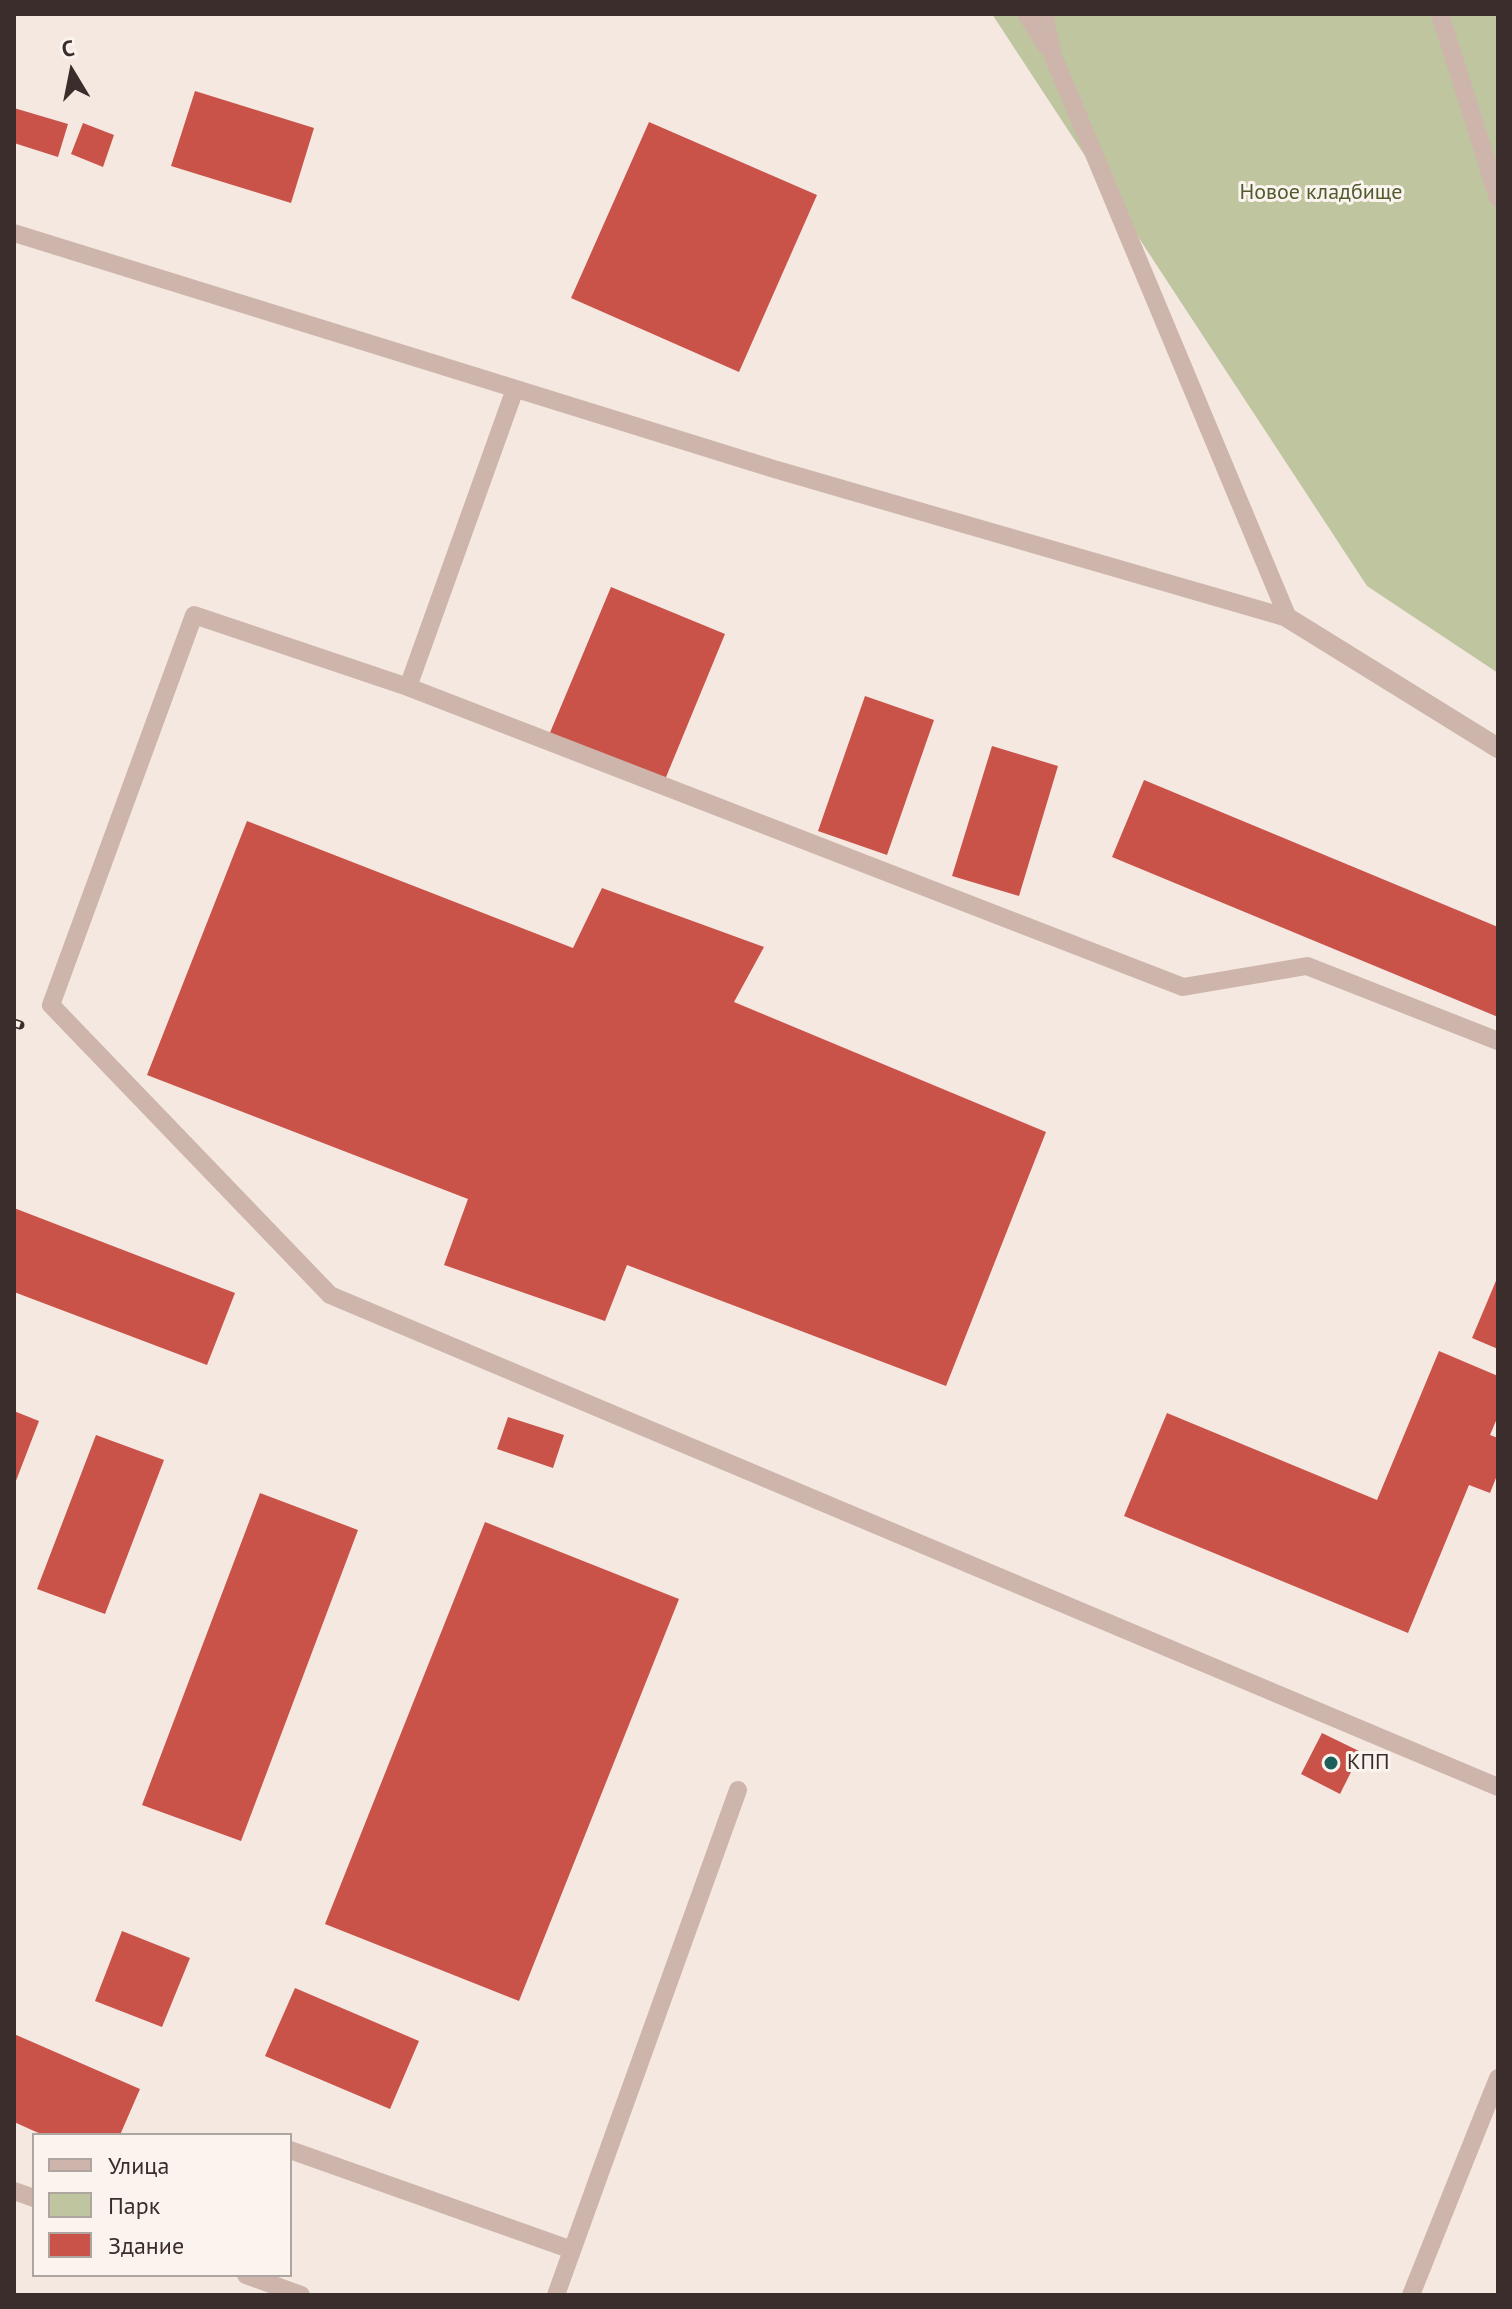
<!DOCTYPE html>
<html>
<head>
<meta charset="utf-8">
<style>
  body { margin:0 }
  #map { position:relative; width:1512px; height:2309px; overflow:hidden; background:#f4e8e1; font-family:"PT Sans",sans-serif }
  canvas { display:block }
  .frame { position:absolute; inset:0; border:16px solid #3b2d2b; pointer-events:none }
  .legend { position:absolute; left:32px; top:2133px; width:260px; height:144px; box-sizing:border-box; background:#fbf3ee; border:2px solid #aea4a0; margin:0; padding:10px 14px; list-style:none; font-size:24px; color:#3b2d2b }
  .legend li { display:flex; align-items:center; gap:16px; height:40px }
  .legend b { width:40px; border:2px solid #aea4a0 }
  .north { position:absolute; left:32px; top:32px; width:80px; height:80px; -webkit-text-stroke:6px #fbf3ee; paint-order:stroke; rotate:350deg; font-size:22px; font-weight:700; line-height:32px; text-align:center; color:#3b2d2b }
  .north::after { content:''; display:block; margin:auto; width:28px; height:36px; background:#3b2d2b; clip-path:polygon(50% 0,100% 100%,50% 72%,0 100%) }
</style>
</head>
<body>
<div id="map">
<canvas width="1512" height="2309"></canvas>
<div class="frame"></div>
<ul class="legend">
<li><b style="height:10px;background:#ceb5ab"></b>Улица</li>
<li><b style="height:22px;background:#bec59f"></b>Парк</li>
<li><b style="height:22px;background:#ca5349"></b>Здание</li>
</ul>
<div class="north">С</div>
</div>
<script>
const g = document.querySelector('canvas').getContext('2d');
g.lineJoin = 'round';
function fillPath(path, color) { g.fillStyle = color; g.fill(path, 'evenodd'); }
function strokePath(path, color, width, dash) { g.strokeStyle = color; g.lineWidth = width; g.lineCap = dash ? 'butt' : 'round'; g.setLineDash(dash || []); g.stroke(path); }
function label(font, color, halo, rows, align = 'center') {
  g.font = font + ' "PT Sans",sans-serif'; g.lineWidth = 6; g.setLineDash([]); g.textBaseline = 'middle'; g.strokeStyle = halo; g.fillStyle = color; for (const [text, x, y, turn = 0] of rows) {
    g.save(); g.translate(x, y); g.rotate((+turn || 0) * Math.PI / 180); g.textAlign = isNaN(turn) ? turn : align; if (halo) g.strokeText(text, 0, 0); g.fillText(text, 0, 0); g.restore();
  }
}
const green = new Path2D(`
  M992,14h506v659l-131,-87z`);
const building = new Path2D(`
  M195,91l119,37 -23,75 -120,-37z
  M14,108l54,16 -10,33 -44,-14z
  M649,122l168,73 -78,177 -168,-74z
  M83,123l31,12 -11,32 -32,-13z
  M611,587l114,47 -61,148 -115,-47z
  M865,696l69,24 -47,135 -69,-24z
  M992,746l66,20 -39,130 -67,-20z
  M1144,780l354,147v90l-386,-160z
  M247,821l326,127 29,-60 162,59 -30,55 312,130 -100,254 -319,-121 -22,56 -161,-56 24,-66 -321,-124z
  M14,1208l221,85 -28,72 -193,-73z
  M1498,1276v73l-26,-11z
  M1439,1351l59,25v40l-8,19 8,3v35l-8,20 -21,-8 -61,148 -284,-117 43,-103 210,87z
  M14,1411l25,10 -25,65z
  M508,1417l56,18 -11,33 -56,-19z
  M96,1435l68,25 -59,154 -68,-25z
  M260,1493l98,37 -117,311 -99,-36z
  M485,1522l194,77 -160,402 -194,-77z
  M1322,1733l39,19 -21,42 -39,-20z
  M122,1931l68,27 -28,69 -67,-26z
  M295,1988l124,53 -29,68 -125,-53z
  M14,2034l126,55 -20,46h-77l-29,-13z`);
const lane = new Path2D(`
  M1026,14l21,33
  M1044,14l9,42 235,562
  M1440,14l58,184
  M14,233l760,236 514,149
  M515,389l-107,298 -214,-72 -143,390 279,290 1168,492
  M408,687l775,300 124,-21 191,75
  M290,2150l282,100
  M14,2191l20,7
  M246,2275l55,20
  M556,2295l182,-505
  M1411,2295l87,-217`);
const street = new Path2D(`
  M1288,618l210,130`);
const rail = new Path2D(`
  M14,1023l6,2`);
const markers = [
  [1331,1763,8,"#1e5f59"]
];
const parkNames = [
  ["Новое кладбище",1321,193]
];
const poiNames = [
  ["КПП",1347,1763]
];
fillPath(green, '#bec59f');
fillPath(building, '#ca5349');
strokePath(lane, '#ceb5ab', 18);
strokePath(street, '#ceb5ab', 20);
strokePath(rail, '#3b2d2b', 9);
strokePath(rail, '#fbf3ee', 6, [18]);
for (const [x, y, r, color] of markers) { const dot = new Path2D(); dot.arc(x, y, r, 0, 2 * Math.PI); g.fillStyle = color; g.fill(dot); strokePath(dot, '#fbf3ee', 3); }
label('22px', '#515b2d', '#fbf3ee', parkNames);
label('22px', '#3b2d2b', '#fbf3ee', poiNames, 'left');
</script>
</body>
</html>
